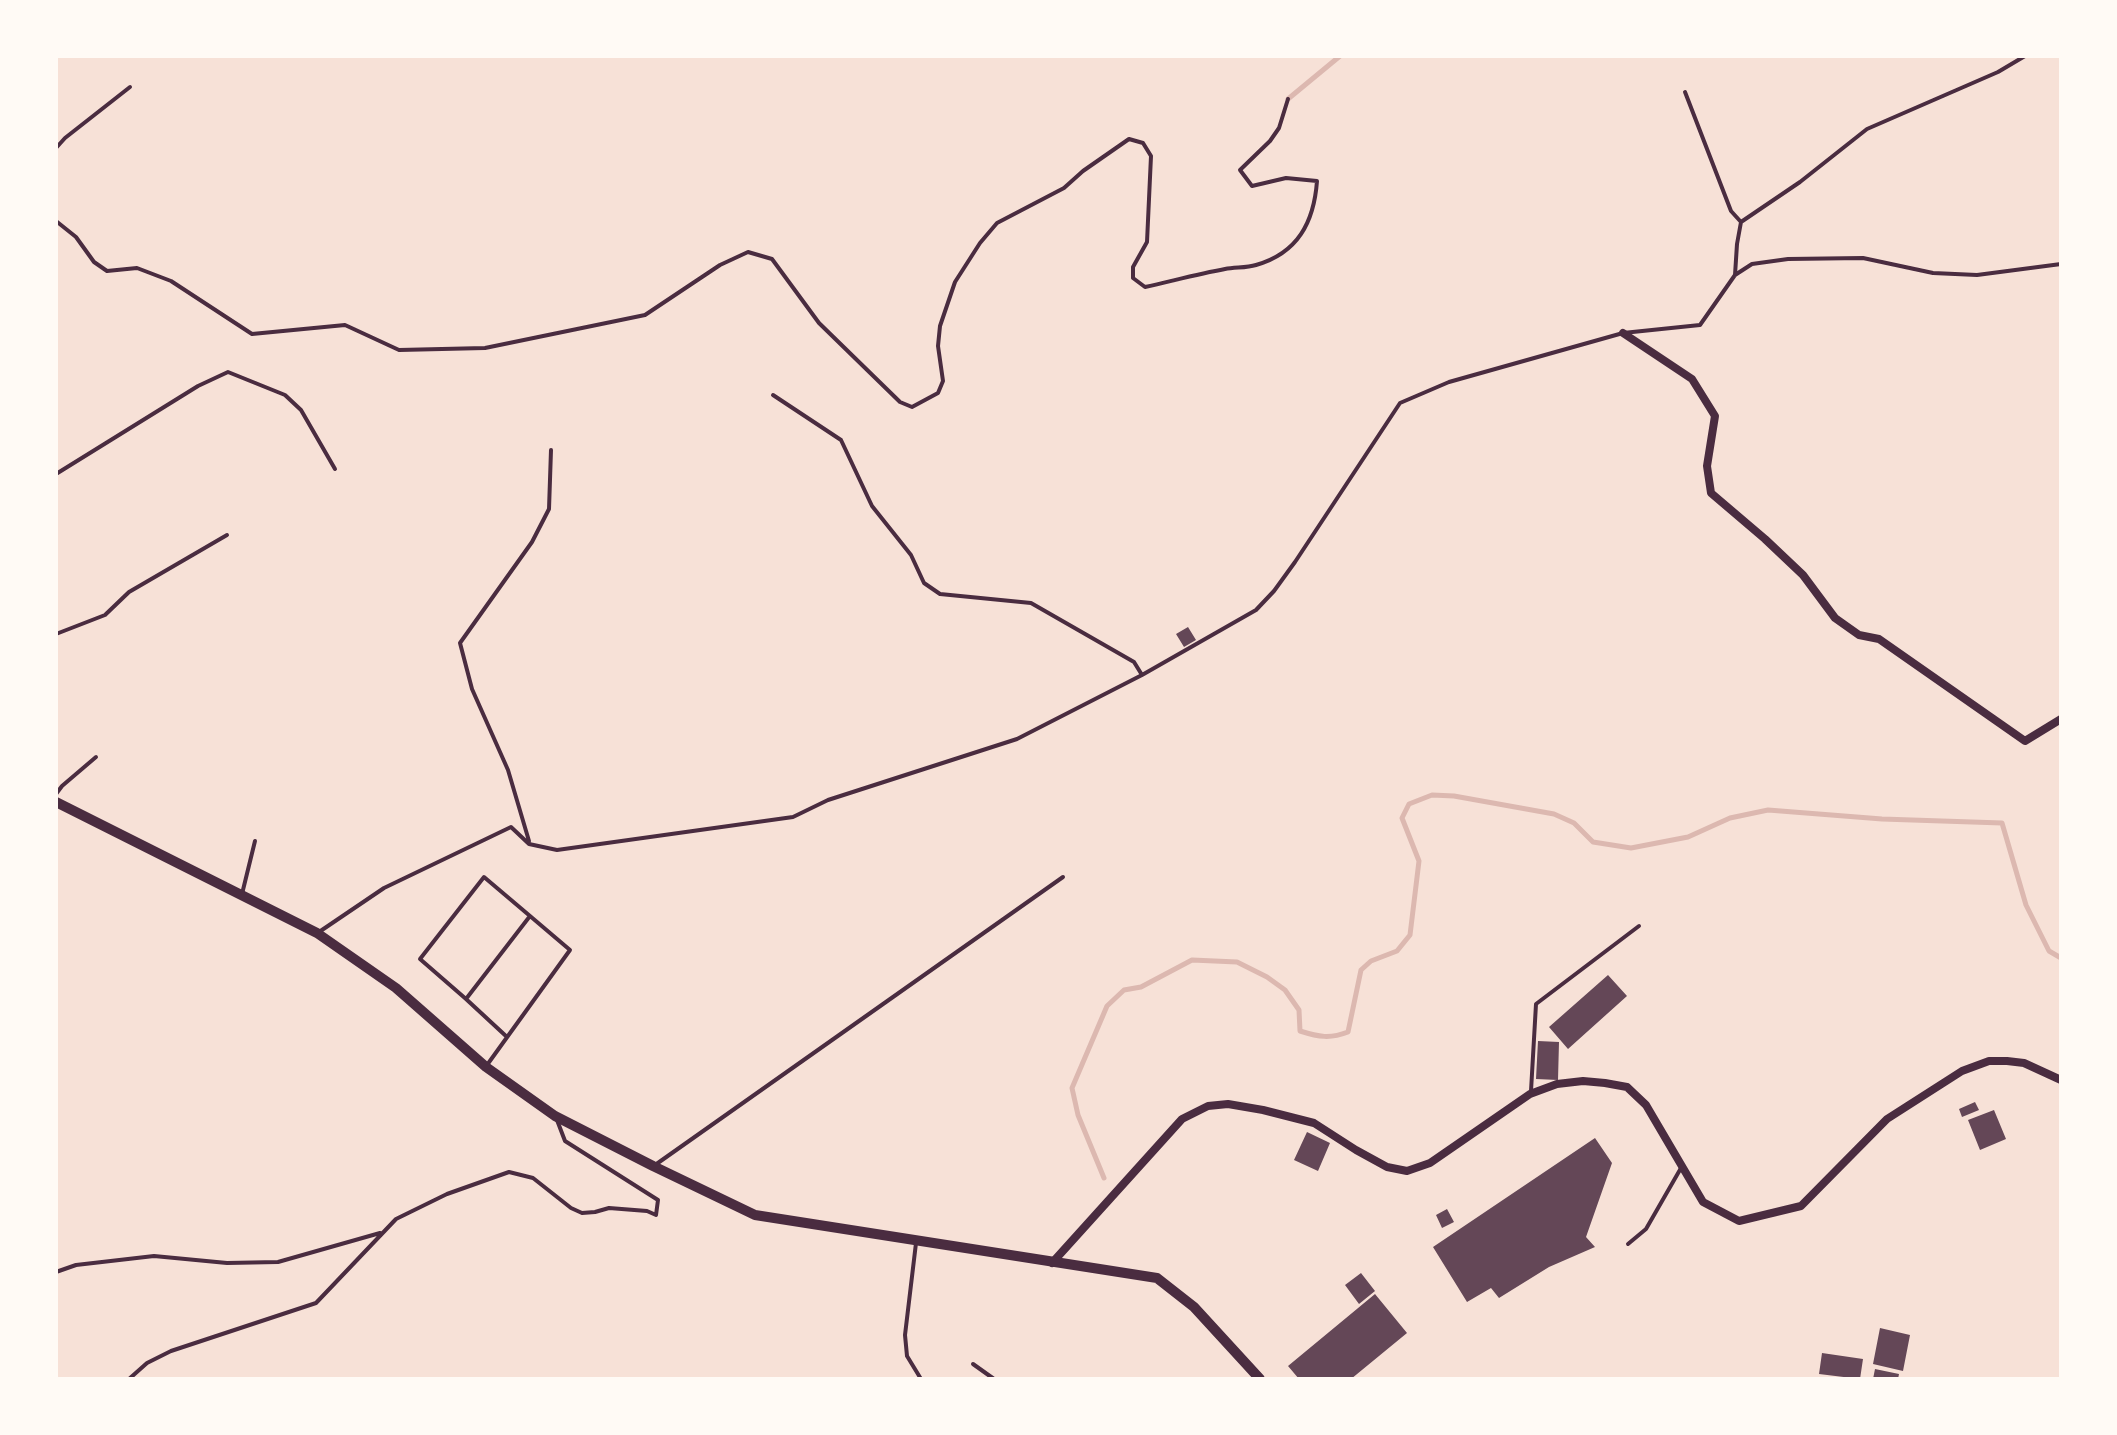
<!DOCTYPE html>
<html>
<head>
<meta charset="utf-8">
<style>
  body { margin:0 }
  #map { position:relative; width:2117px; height:1435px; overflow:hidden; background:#f7e1d7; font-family:"Playfair Display",serif }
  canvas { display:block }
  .frame { position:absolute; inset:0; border:58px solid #fffaf5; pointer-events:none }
</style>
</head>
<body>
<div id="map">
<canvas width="2117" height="1435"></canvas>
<div class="frame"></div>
</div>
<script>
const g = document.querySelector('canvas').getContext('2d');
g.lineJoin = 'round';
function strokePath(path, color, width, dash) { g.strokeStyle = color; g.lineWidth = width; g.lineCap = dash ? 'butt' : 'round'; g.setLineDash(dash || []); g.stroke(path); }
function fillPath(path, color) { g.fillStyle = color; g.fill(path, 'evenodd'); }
const stream = new Path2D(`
  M1288,99l52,-43
  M1104,1178l-26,-63 -6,-27 35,-82 17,-16 17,-3 51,-27 45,2 30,15 18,13 14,20 1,21c19,6 30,8 48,1l13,-62 10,-9 26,-10 13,-16 9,-74 -17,-43 7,-14 23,-9 22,1 100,18 20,9 19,19 38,6 57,-11 42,-19 38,-8 114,9 120,4 24,82 23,46 12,7`);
const building = new Path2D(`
  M1188,627l8,13 -12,7 -8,-13z
  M1608,975l19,21 -59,53 -19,-22z
  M1538,1041l21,1 -1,38 -22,-1z
  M1975,1102l4,8 -17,7 -3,-8z
  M1994,1110l12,29 -26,11 -12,-30z
  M1307,1132l23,11 -12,28 -24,-11z
  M1595,1138l17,25 -26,74 9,10 -46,20 -50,31 -8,-10 -24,14 -34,-55z
  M1447,1209l7,13 -12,6 -6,-13z
  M1361,1273l14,18 -16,13 -14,-19z
  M1375,1294l32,39 -56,46h-52l-11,-13z
  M1880,1328l30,7 -7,36 -30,-7z
  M1822,1353l41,6 -3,20 -41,-5z
  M1875,1369l24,5 -1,5h-25z`);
const service = new Path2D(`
  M1685,92l46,119 10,11
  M56,148l9,-10 65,-51
  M56,221l20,16 18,25 13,9 30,-3 34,13 81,53 93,-9 54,25 86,-2 160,-33 75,-50 28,-13 24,7 47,64 81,79 12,5 26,-14 5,-12 -5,-35 2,-20 15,-44 25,-39 17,-20 67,-35 19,-17 46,-32 14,4 8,13 -4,86 -14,25v11l12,9c27,-6 53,-13 80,-18 10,-2 21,-1 31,-4 42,-12 58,-43 61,-84l-31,-3 -34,8 -12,-16 30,-29 9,-13 9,-29
  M1735,275l2,-31 4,-22 59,-40 67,-53 131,-57 27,-16
  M773,395l68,45 31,66 39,49 13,28 16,11 91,9 103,59 8,13
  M56,474l142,-88 30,-14 57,23 16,15 34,59
  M56,634l49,-19 24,-23 98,-57
  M56,794l6,-8 34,-29
  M529,841l-21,-71 -36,-81 -12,-46 72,-101 17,-33 2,-59
  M242,894l13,-53
  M319,932l65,-44 127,-61 18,17 28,6 236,-33 35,-17 189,-61 125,-64 114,-65 18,-19 21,-29 105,-159 49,-21 174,-49 77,-8 35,-50 17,-11 36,-5 75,-1 70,15 44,2 84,-11
  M466,999l-46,-40 64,-82 46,39
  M487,1065l83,-115 -40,-34 -64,83 41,38
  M1531,1091l5,-87 103,-78
  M655,1165l408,-288
  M916,1243l-11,92 2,21 14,23
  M1628,1244l18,-15 35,-61
  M56,1272l20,-7 78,-9 73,7 51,-1 102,-29
  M973,1364l21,15
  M129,1379l18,-16 24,-12 145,-48 80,-84 51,-25 62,-22 24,6 38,30 11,5 13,-1 14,-4 38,3 9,4 2,-15 -93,-59 -8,-21`);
const minor = new Path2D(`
  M1623,333l69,46 23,37 -8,50 4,27 54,46 38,36 32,43 24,17 20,4 146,102 36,-22
  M1052,1263l130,-144 26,-13 20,-2 35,6 51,13 42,27 31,17 20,4 23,-8 100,-69 27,-10 26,-3 22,2 22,4 19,18 57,97 36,19 62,-15 86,-87 75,-48 27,-10h18l17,2 37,17`);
const tertiary = new Path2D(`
  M56,802l261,131 79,55 90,79 69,49 98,50 102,49 402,63 37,29 66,72`);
strokePath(stream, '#dcb8b0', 5);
fillPath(building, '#644757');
strokePath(service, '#4a2c40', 4);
strokePath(minor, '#4a2c40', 8);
strokePath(tertiary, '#4a2c40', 10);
</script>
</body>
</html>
